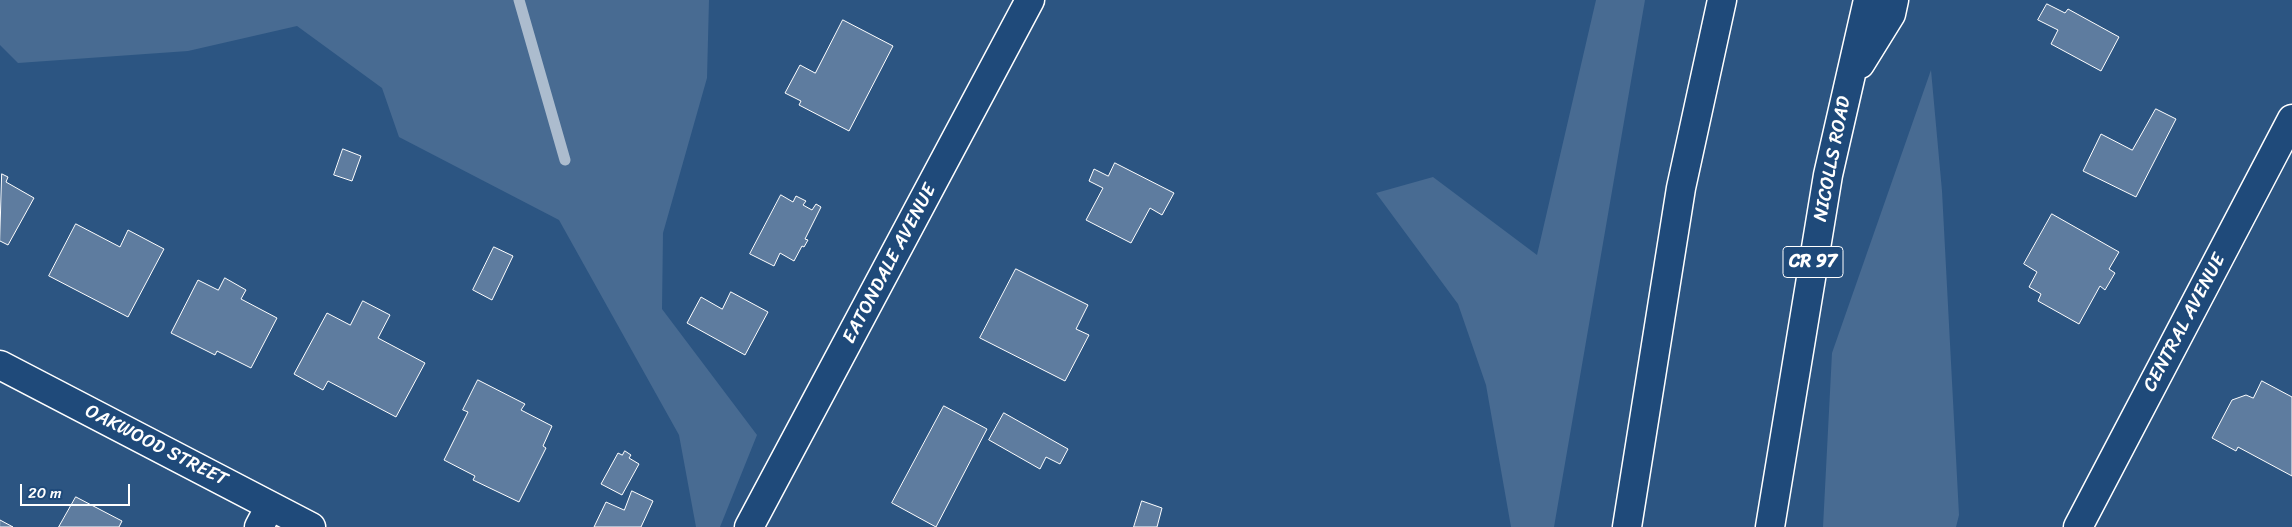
<!DOCTYPE html>
<html>
<head>
<meta charset="utf-8">
<style>
  body { margin:0 }
  #map { position:relative; width:2292px; height:527px; overflow:hidden; background:#2c5582; font-family:Sriracha,sans-serif }
  canvas { display:block }
  .scale { position:absolute; left:20px; top:484px; width:110px; height:22px; box-sizing:border-box; border:2px solid #fff; border-top:0; padding-left:6px; font-size:15px; line-height:18px; white-space:nowrap; color:#fff; -webkit-text-stroke:4px #1f4a7a; paint-order:stroke }
</style>
</head>
<body>
<div id="map">
<canvas width="2292" height="527"></canvas>
<div class="scale">20 m</div>
</div>
<script>
const g = document.querySelector('canvas').getContext('2d');
g.lineJoin = 'round';
function fillPath(path, color) { g.fillStyle = color; g.fill(path, 'evenodd'); }
function strokePath(path, color, width, dash) { g.strokeStyle = color; g.lineWidth = width; g.lineCap = dash ? 'butt' : 'round'; g.setLineDash(dash || []); g.stroke(path); }
function label(font, color, halo, rows, align = 'center') {
  g.font = font + ' Sriracha,sans-serif'; g.lineWidth = 4.5; g.setLineDash([]); g.textBaseline = 'middle'; g.strokeStyle = halo; g.fillStyle = color; for (const [text, x, y, turn = 0] of rows) {
    g.save(); g.translate(x, y); g.rotate((+turn || 0) * Math.PI / 180); g.textAlign = isNaN(turn) ? turn : align; if (halo) g.strokeText(text, 0, 0); g.fillText(text, 0, 0); g.restore();
  }
}
const green = new Path2D(`
  M0,0h709l-2,78 -44,155 -1,76 95,126 -37,92h-24l-17,-92 -120,-215 -160,-83 -17,-49 -85,-62 -109,25 -170,12 -18,-18z
  M1596,0h49l-91,527h-43l-25,-142 -28,-81 -82,-111 57,-16 104,78z
  M1931,70l11,121 17,324 -3,12h-133l9,-174z`);
const stream = new Path2D(`
  M519,0l46,160`);
const building = new Path2D(`
  M2047,4l18,9 3,-4 51,28 -18,34 -50,-27 7,-14 -20,-10z
  M843,20l50,26 -44,85 -50,-26 2,-4 -16,-8 15,-28 15,8z
  M2156,109l20,10 -40,78 -53,-26 18,-37 31,16z
  M343,149l18,7 -9,25 -18,-6z
  M1115,163l59,30 -12,22 -12,-7 -19,35 -45,-23 17,-32 -14,-7 5,-12 14,7z
  M2,174l6,3 -2,5 28,16 -26,47 -8,-4z
  M781,195l12,7 3,-6 10,5 -3,4 9,5 4,-6 5,3 -16,32 3,1 -4,7 -2,-1 -8,15 -14,-8 -6,13 -24,-12z
  M2052,214l67,38 -10,17 6,4 -10,17 -5,-4 -21,38 -41,-23 3,-7 -12,-7 8,-15 -13,-8z
  M76,224l44,23 8,-17 36,19 -36,68 -79,-41z
  M494,247l19,9 -21,44 -19,-10z
  M1016,269l72,36 -12,24 13,6 -24,46 -85,-43z
  M225,278l21,12 -5,9 36,19 -26,50 -34,-17 -2,4 -44,-22 27,-53 20,10z
  M731,292l37,20 -23,43 -58,-32 14,-26 21,12z
  M363,301l27,14 -12,23 47,25 -29,54 -68,-36 -5,9 -29,-16 33,-61 23,12z
  M478,380l47,24 -4,6 31,16 -9,20 3,2 -27,54 -46,-22 2,-4 -31,-16 24,-48 -5,-2z
  M2262,381l30,16v79l-54,-29 -2,4 -24,-13 20,-38 14,-5 7,3z
  M944,406l43,23 -51,98 -44,-24z
  M1004,413l64,36 -8,15 -14,-7 -6,12 -51,-29z
  M625,451l6,4 -2,3 10,6 -17,31 -21,-11 17,-31 4,2z
  M632,491l21,10 -12,26h-47l12,-25 18,8z
  M76,497l46,24 -3,6h-60z
  M1142,501l20,7 -5,19h-23z
  M0,520l13,7h-13z`);
const minor = new Path2D(`
  M0,365l311,162
  M259,527l11,-21
  M749,527l281,-527
  M2078,527l214,-408`);
const highway = new Path2D(`
  M1860,64l31,-50 3,-14
  M1627,527l54,-339 41,-188
  M1770,527l58,-352 40,-175`);
const shields = [
  [1813,262,60]
];
const shieldNames = [
  ["CR 97",1813,262]
];
const streetNames = [
  ["NICOLLS ROAD",1833,159,-79],
  ["EATONDALE AVENUE",890,264,-62],
  ["CENTRAL AVENUE",2185,323,-62],
  ["OAKWOOD STREET",156,446,27]
];
fillPath(green, '#486b92');
strokePath(stream, '#acbcce', 11);
fillPath(building, '#5e7c9f');
strokePath(building, '#fff', 1);
strokePath(minor, '#fff', 31);
strokePath(highway, '#fff', 31);
strokePath(minor, '#1f4a7a', 28);
strokePath(highway, '#1f4a7a', 28);
for (const [x, y, w] of shields) { const box = new Path2D(); box.roundRect(x - w / 2, y - 15.5, w, 31, 4); g.fillStyle = '#1f4a7a'; g.fill(box); strokePath(box, '#fff', 1); }
label('bold 18px', '#fff', null, shieldNames);
label('19px', '#fff', '#1f4a7a', streetNames);
</script>
</body>
</html>
